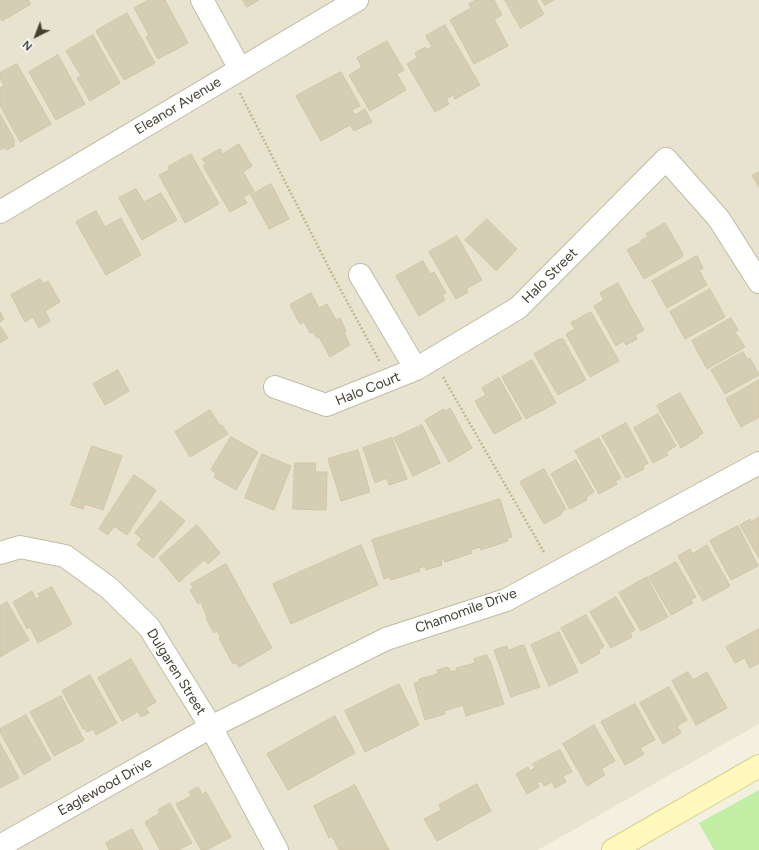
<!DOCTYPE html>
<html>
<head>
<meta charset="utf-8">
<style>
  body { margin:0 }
  #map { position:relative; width:759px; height:850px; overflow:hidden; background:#f3f0e0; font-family:Figtree,sans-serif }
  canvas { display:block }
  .north { position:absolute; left:16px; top:16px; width:40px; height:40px; -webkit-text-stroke:3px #fff; paint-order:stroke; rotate:222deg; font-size:11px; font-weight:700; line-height:16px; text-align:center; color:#444031 }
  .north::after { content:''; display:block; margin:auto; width:14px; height:18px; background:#444031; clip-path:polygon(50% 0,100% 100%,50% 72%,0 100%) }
</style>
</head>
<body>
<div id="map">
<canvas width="759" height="850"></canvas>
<div class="north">N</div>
</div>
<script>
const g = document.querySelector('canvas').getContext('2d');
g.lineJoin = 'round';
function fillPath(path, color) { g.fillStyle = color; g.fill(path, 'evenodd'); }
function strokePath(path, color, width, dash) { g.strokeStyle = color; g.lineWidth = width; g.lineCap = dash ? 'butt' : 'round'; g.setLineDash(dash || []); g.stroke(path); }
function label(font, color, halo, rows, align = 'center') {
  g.font = font + ' Figtree,sans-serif'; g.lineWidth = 3; g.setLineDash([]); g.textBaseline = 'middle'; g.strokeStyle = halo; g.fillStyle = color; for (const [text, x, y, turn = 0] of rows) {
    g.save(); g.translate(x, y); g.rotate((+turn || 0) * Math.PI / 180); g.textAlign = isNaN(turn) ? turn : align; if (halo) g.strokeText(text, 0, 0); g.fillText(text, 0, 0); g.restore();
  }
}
const residential = new Path2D(`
  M0,0h759v724l-221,126h-538z`);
const green = new Path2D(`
  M759,790v60h-45l-15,-27z`);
const building = new Path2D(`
  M0,0h28l3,4 -29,17 -2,-4z
  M149,0h16l23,43 -30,16 -12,-22 3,-2 -15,-27z
  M243,0h16l-12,7z
  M477,0h17l8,15 -8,4 14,27 -34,18 -24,-44 21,-12 -2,-4z
  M505,0h31l8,14 -23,14z
  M542,0h12l-9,5z
  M127,13l28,50 -31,17 -28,-49z
  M445,25l35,60 -25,14 -2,-4 -7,4 3,5 -14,8 -28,-48 10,-6 -2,-5 10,-6 1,3 6,-3 -6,-11z
  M93,35l27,48 -30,18 -13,-23 4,-2 -15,-25z
  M387,41l17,29 -7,4 9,16 -36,21 -21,-36 13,-8 -5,-9z
  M58,55l27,49 -29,16 -27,-48z
  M17,64l34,60 -31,18 -20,-37v-17l4,-2 -4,-8v-5z
  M341,72l19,34 -8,4 3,5 10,-6 7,13 -18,9 -4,-6 -29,16 -25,-45z
  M0,114l14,25v7l-7,4 -4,-2 -3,2z
  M239,144l13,22 -9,6 11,19 -11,6 4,6 -17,9 -27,-46 3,-2 -4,-5 18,-10 2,5z
  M191,154l28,50 -34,19 -26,-48 10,-5 -1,-3z
  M759,172v15l-7,-11z
  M271,184l18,35 -20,10 -18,-34z
  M136,189l8,13 17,-9 16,27 -35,20 -23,-42z
  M96,211l9,16 16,-9 20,37 -35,20 -30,-53z
  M487,219l30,30 -21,22 -31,-31z
  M665,223l18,31 -1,3 -38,22 -17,-29 15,-8 -1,-2 7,-3 -2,-3z
  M457,236l25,44 -16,9 2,3 -12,7 -27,-47z
  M697,256l6,12 -4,2 8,15 -40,23 -15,-27z
  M423,261l7,13 4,-2 12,21 -4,2 3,5 -26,16 -23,-40z
  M40,279l3,5 5,-3 12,21 -15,9 5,10 -11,7 -6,-11 -8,5 -14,-27z
  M618,283l26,47 -9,5 2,4 -11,6 -3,-4 -7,5 -22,-40 10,-6 -4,-7z
  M710,289l15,28 -40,22 -15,-27z
  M311,293l8,15 8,-4 9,16 4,-2 6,13 -2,2 6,12 -20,12 -11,-20 -2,1 -4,-6 -3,1 -6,-11 -4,2 -10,-19z
  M0,312l4,7 -4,3z
  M591,312l28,49 -29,16 -24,-43 9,-5 -4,-6z
  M731,318l7,12 -3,2 10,15 -38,22 -15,-28z
  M0,326l8,12 -8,5z
  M560,339h3l23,41 -28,15 -24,-41z
  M743,352l5,8 2,-2 9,17 -34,19 -14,-24z
  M532,360l24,43 -30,16 -24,-42z
  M118,370l11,21 -24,14 -12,-21z
  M499,378l23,41 -28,15 -19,-33 11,-6 -4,-7z
  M759,380v37l-18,10 -15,-28z
  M680,393l23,40 -5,3 1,1 -18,11 -24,-42z
  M450,408l22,40 -23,14 -24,-42 19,-11 1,2z
  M210,410l10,16 2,-1 6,9 -38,23 -15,-25z
  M658,414l18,32 -10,6 2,3 -15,8 -19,-35z
  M626,423l22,40 -5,3 1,3 -18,9 -24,-42z
  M422,425l18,38 -27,13 -19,-38z
  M231,437l27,15 -22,38 -22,-13 2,-4 -5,-3z
  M392,438l15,41 -18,6 -2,-7 -12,5 -12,-35z
  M599,438l22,40 -6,3 2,3 -18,10 -24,-43z
  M92,446l30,10 -19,54 -18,-6 -2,5 -12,-4z
  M358,450l12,42 -29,9 -13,-42z
  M262,454l29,12 -17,44 -29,-12z
  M576,460l18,32 -8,5 1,3 -17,9 -19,-35z
  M295,463h21l-1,9h12l-1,38 -33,-1z
  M544,469l22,40 -5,3 1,2 -18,10 -24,-42z
  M134,475l22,15 -29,45 -13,-9 -6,9 -9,-6z
  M500,499l12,38 -5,1 1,3 -27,9 -1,-3 -9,3 1,3 -27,9 -1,-3 -3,1 1,5 -16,5 -1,-4 -6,2 1,3 -29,9 -2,-3 -5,2 -12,-39z
  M161,501l24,20 -32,37 -16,-13 5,-6 -7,-6z
  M759,517v41l-19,-33 10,-6 1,3z
  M197,525l23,28 -12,11 -4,-4 -25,22 -20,-24z
  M738,526l20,40 -27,14 -21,-39z
  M361,545l17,40 -87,39 -18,-40z
  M707,545l23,41 -27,15 -25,-45 12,-7 2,5z
  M676,562l20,35 -5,3 2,3 -22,12 -22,-38z
  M226,564l46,84 -33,19 -3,-4 -3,1 -14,-26 2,-1 -4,-6 -3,2 -8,-15 1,-1 -6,-15 -3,2 -8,-14 3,-2 -2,-4z
  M647,577l21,40 -27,14 -22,-38z
  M52,587l20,37 -34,19 -8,-16 -3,2 -14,-27 19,-11 4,8 4,-2 -2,-3z
  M616,597l19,33 -5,3 2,4 -21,11 -21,-36z
  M7,602l22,38 -29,17v-51z
  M586,615l18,31 -5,4 1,3 -19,11 -20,-36z
  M759,629v34l-9,5 -5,-10 -10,5 -9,-16z
  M559,632l19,40 -29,14 -18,-41z
  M524,645l16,42 -29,10 -17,-47 13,-4 1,4z
  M487,655l2,5h1l14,44 -38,12 -3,-11 -19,6 1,3 -20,6 -11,-37 5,-1v-3l19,-5 -1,-4 11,-3 2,4h7l-1,-3 19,-5 -1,-4z
  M131,659l25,43 -10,6 3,5 -8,4 -5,-8v4l-14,8 -24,-43z
  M688,672l5,8 14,-8 20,36 -31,17 -24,-44z
  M90,675l27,48 -21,12 -3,-6 -6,3 -3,-4 -1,1 -21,-38z
  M399,684l20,41 -54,27 -20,-41z
  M669,687l18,33 -10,6 4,7 -18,11 -23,-41z
  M61,696l23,44 -30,16 -24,-44z
  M635,704l20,36 -15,8 4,6 -19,11 -24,-43z
  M26,715l25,44 -27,16 -24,-43v-3z
  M335,716l20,37 -67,37 -21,-36z
  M594,725l21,36 -14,8 4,6 -18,11 -24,-42z
  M0,743l19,35 -19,10z
  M560,750l12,22 -9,4 3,6 -11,6 -3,-6 -8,4 -3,-5 -4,2 2,4 -12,7 -11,-20 12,-7 2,4 5,-3 -2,-4z
  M477,784l14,27 -54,30 -13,-22 17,-9 -2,-5z
  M355,785l34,65h-50l-7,-14 -3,2 -15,-32z
  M198,787l4,7 4,-2 25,45 -25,13h-5l-25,-46 15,-8 -2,-4z
  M170,803l22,40 -14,7h-18l-15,-28 15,-9 -2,-3z
  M132,829l11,21h-34l-3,-7z`);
const path = new Path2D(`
  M240,93l92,181 48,88
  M443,377l102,177`);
const street = new Path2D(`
  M202,0l38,69
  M0,212l357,-212
  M360,275l56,94
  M275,387l51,18 90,-36 102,-61 148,-149 53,60 40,63
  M0,553l20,-6 45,9 44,32 40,39 62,100 66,123
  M0,846l211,-119 175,-88 120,-39 253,-137`);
const secondary = new Path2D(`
  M613,850l146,-84`);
const streetNames = [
  ["Eleanor Avenue",178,106,-31],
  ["Halo Street",550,276,-45],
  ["Halo Court",368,389,-22],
  ["Chamomile Drive",466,611,-20],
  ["Dulgaren Street",176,672,58],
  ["Eaglewood Drive",105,787,-29]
];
fillPath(residential, '#e7e3ce');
fillPath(green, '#c1eda4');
fillPath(building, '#d5ceb5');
strokePath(building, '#d1c7a7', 1);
strokePath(street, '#c1bca5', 24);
strokePath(secondary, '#d8d08a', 24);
strokePath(path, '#c2b892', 2.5, [2, 2]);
strokePath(street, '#fff', 22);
strokePath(secondary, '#fff9be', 22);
label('14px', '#444031', '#fff', streetNames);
</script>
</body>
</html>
